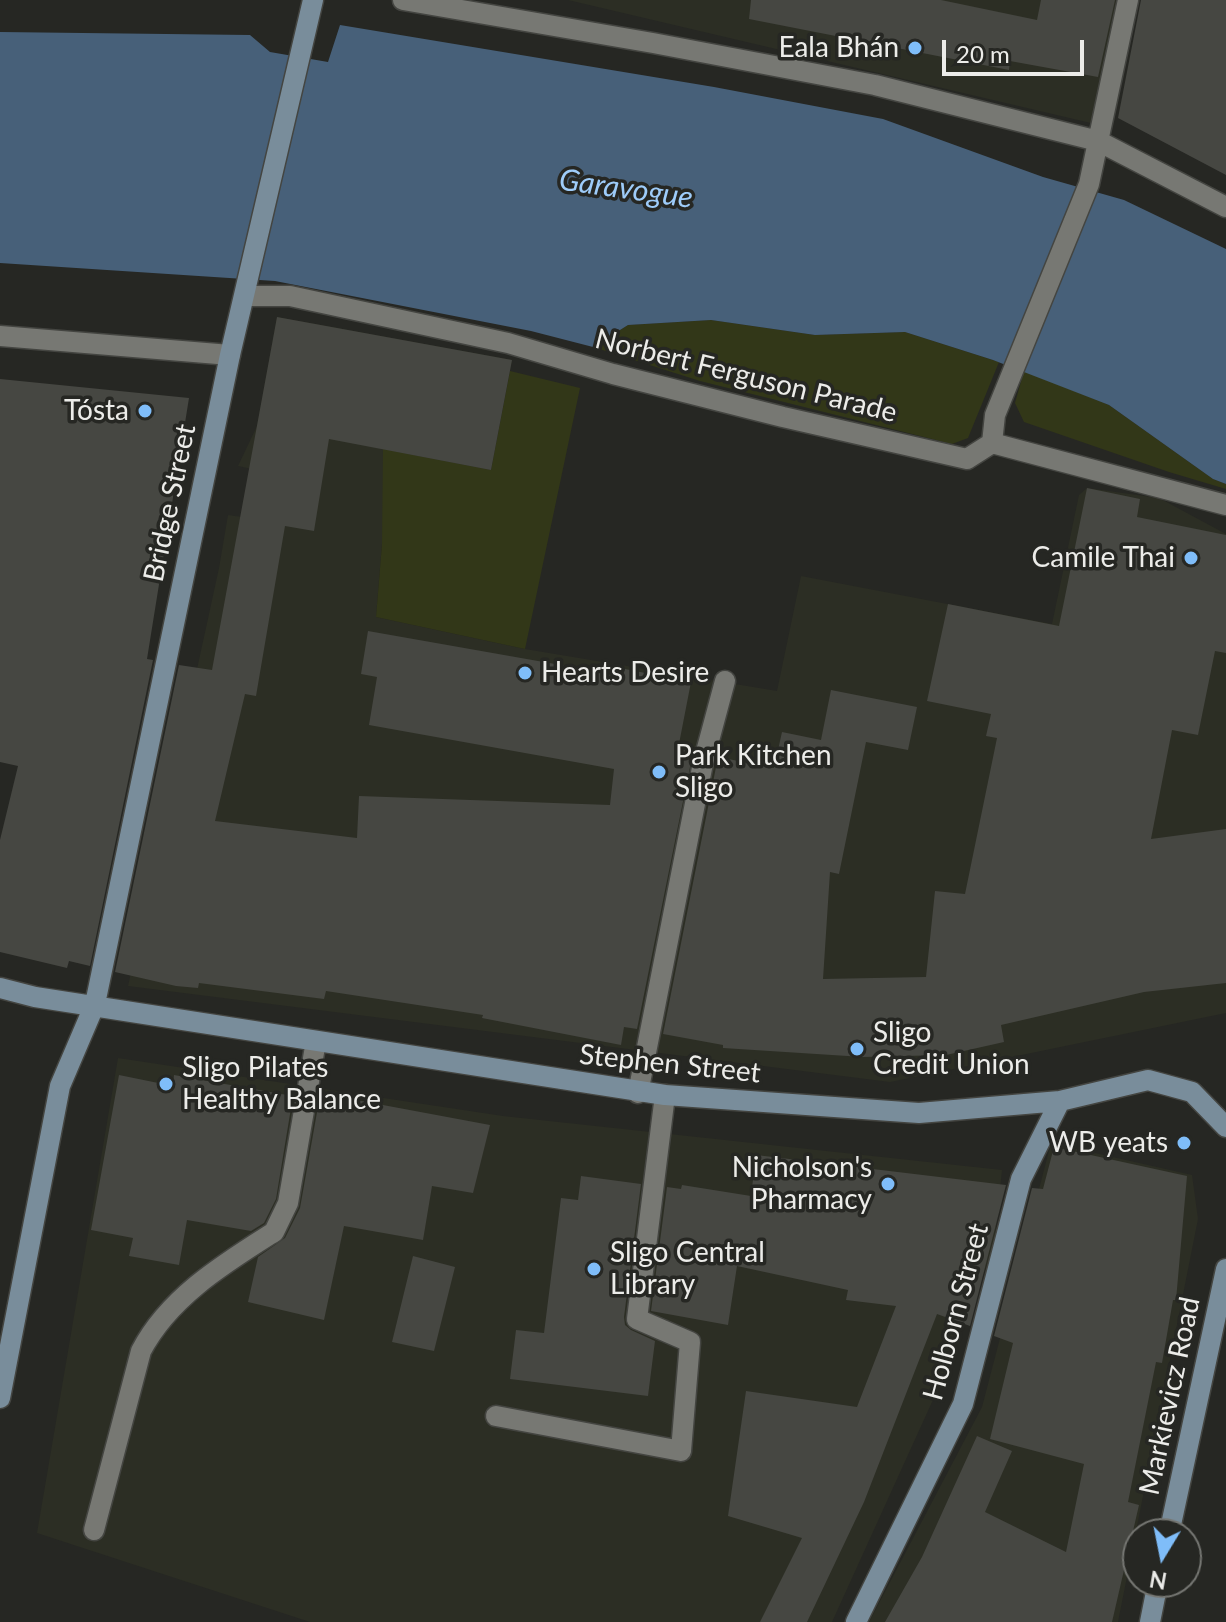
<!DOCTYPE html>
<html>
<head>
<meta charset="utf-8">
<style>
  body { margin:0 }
  #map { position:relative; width:1226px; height:1622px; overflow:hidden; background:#262723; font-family:Lato,sans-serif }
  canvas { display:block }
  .north { position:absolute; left:1122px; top:1518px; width:80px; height:80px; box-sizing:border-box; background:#262723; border:2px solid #757672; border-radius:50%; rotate:190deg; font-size:22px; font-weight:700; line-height:32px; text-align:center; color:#ecece9 }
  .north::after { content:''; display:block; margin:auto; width:28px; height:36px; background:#7fbdf9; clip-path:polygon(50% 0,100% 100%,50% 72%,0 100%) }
  .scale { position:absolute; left:942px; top:40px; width:142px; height:36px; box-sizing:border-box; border:4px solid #ecece9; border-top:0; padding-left:10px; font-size:24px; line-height:28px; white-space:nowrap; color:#ecece9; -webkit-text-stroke:6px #262723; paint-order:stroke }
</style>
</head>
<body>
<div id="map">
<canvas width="1226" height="1622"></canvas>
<div class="north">N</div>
<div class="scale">20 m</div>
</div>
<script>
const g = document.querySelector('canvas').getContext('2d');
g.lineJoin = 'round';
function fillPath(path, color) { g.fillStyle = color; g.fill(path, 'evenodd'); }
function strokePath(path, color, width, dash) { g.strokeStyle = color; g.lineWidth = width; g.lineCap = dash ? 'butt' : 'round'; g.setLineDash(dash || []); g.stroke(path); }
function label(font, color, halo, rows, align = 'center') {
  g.font = font + ' Lato,sans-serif'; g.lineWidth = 7; g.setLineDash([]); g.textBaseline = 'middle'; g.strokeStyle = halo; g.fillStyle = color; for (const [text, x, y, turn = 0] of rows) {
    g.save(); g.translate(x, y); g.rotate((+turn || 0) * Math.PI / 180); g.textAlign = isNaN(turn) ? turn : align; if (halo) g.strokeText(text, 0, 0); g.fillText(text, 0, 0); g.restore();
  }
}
const built = new Path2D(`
  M568,0h550l-23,124z
  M277,317l235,43 -21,110 -109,74 -6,73 149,32 252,42 24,-115 251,48 27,-129 8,-7 72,10 67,36v479l-336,69 -762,-96 91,-418 9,-53 14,2 10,-48 -14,-3 19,-40z
  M118,1058l385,58 499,54 -8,77 -57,144 -105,231h-522l-273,-89z
  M1051,1143l141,32 6,44 -80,403h-249l113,-215z`);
const green = new Path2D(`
  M711,320l104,15 90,-3 94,30 -31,76 -16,6 -252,-63 -107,-34 35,-22z
  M510,371l70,17 -55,261 -149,-32 6,-73 1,-95 108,21z
  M1024,371l85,34 104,74 13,5v5l-57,-17 -145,-50 -9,-19z`);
const water = new Path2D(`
  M340,25l374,62 169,32 160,58 81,23 102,49v235l-13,-5 -104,-74 -116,-45 -88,-28 -90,3 -104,-15 -83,5 -35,22 -62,-16 -256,-50 -275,-18v-231l250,3 20,17 58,10z`);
const building = new Path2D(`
  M751,0h190l96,20 4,-20h74l-17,77 -88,-16 -1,9 -260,-51z
  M1141,0h85v175l-108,-57z
  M277,317l235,43 -21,110 -162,-31 -15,92 -29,-5 -29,170 -11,-2 -30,127 142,17 2,-42 251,9 4,-36 -245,-44 8,-48 -16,-3 7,-43 255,45 2,-7 66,13 -13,67 15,3 -56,277 -13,-2 -3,18 -139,-27 1,-3 -157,-24 -2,8 -125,-16 -1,5 -22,-2 -61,-14 64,-307 33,5z
  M0,379l189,19 -42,261 6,1 -63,306 -21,-5 -2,7 -67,-16v-112l18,-74 -18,-4z
  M1087,488l53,11 -3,18 89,18v118l-11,-2 -17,84 -26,-5 -21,109 75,-10v154l-82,9 -143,33 3,17 -58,13 -83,2 -140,-9v-3l-60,-11 55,-277 56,11 8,-36 39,8 10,-50 86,17 -9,43 -42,-8 -27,132 -9,-2 -7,107 103,-2 9,-86 30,3 32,-156 -11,-2 5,-22 -64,-13 21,-97 111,22z
  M119,1075l54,11 1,-11 119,21 -17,103 -12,24 -13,8 -64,-11 -8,45 -50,-9 4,-18 -42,-8z
  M324,1094l166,31 -17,68 -41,-7 -9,54 -79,-14 -20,94 -76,-18 10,-45 27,-19 15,-30 19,-107 4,1z
  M1054,1147l133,29 -11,124h-3l-11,63 -6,-1 -28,140 11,3 -27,117h-227l37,-65 55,-121 35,15 -27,61 81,40 18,-88 -94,-25 23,-96 -19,-7 38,-148 11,1z
  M756,1155l250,30 -36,141 -33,-12 -73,188 -57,120h-47l42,-84 -74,-22 18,-125 111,16 39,-101 -50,-6 2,-10 -111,-24 -9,59 -77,-14 16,-124 14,2 1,-4 69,11z
  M581,1176l60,8 -17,133 1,8 6,5 24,11 -7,55 -138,-17 6,-49 28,3 17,-135 17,2z
  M413,1256l42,11 -21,84 -42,-9z`);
const lane = new Path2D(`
  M638,1093l65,-330 22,-82
  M496,1416l185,35 9,-109 -53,-23 28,-224
  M94,1530l47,-179c28,-54 84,-88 133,-119l14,-29 28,-162`);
const street = new Path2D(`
  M403,0l250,43 222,42 223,56 128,66
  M245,296h45l218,47 105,31 170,43 184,42 25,-16 234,62
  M0,336l230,19
  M992,443l3,-28 94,-231 39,-184`);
const secondary = new Path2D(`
  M0,988l35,9 630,98 254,18 141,-12 88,-21 44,12 34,35
  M0,1398l60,-312 35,-82 135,-649 83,-355
  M1169,1534l57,-265
  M856,1622l107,-218 58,-225 39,-78
  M1150,1622l8,-40`);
const markers = [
  [915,48,8,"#7fbdf9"],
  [145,411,8,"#7fbdf9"],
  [1191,558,8,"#7fbdf9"],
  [525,673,8,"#7fbdf9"],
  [659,772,8,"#7fbdf9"],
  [857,1049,8,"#7fbdf9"],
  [166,1084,8,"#7fbdf9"],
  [1184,1143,8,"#7fbdf9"],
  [888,1184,8,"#7fbdf9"],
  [594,1269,8,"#7fbdf9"]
];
const poiNames = [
  ["Eala Bhán",899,48],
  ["Tósta",129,411],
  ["Camile Thai",1175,558],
  ["Hearts Desire",541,673,"left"],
  ["Park Kitchen",675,756,"left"],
  ["Sligo",675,788,"left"],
  ["Sligo",873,1033,"left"],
  ["Credit Union",873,1065,"left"],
  ["Sligo Pilates",182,1068,"left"],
  ["Healthy Balance",182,1100,"left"],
  ["WB yeats",1168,1143],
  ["Nicholson's",872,1168],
  ["Pharmacy",872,1200],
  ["Sligo Central",610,1253,"left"],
  ["Library",610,1285,"left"]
];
const streetNames = [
  ["Norbert Ferguson Parade",746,376,14],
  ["Bridge Street",170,503,-78],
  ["Stephen Street",670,1064,6],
  ["Holborn Street",956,1312,-75],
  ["Markievicz Road",1170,1396,-78]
];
const waterNames = [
  ["Garavogue",626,189,8]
];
fillPath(built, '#2c2e24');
fillPath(green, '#323718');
fillPath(water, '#476079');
fillPath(building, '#464742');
strokePath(lane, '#444541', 23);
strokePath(street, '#444541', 23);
strokePath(secondary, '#444541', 23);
strokePath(lane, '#777873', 20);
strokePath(street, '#777873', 20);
strokePath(secondary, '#798d9b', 20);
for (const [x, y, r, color] of markers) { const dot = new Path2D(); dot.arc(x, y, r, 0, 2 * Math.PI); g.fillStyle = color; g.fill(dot); strokePath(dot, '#262723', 3); }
label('28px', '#ecece9', '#262723', poiNames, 'right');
label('28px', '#ecece9', '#262723', streetNames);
label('italic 30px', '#9eccf9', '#262723', waterNames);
</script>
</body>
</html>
